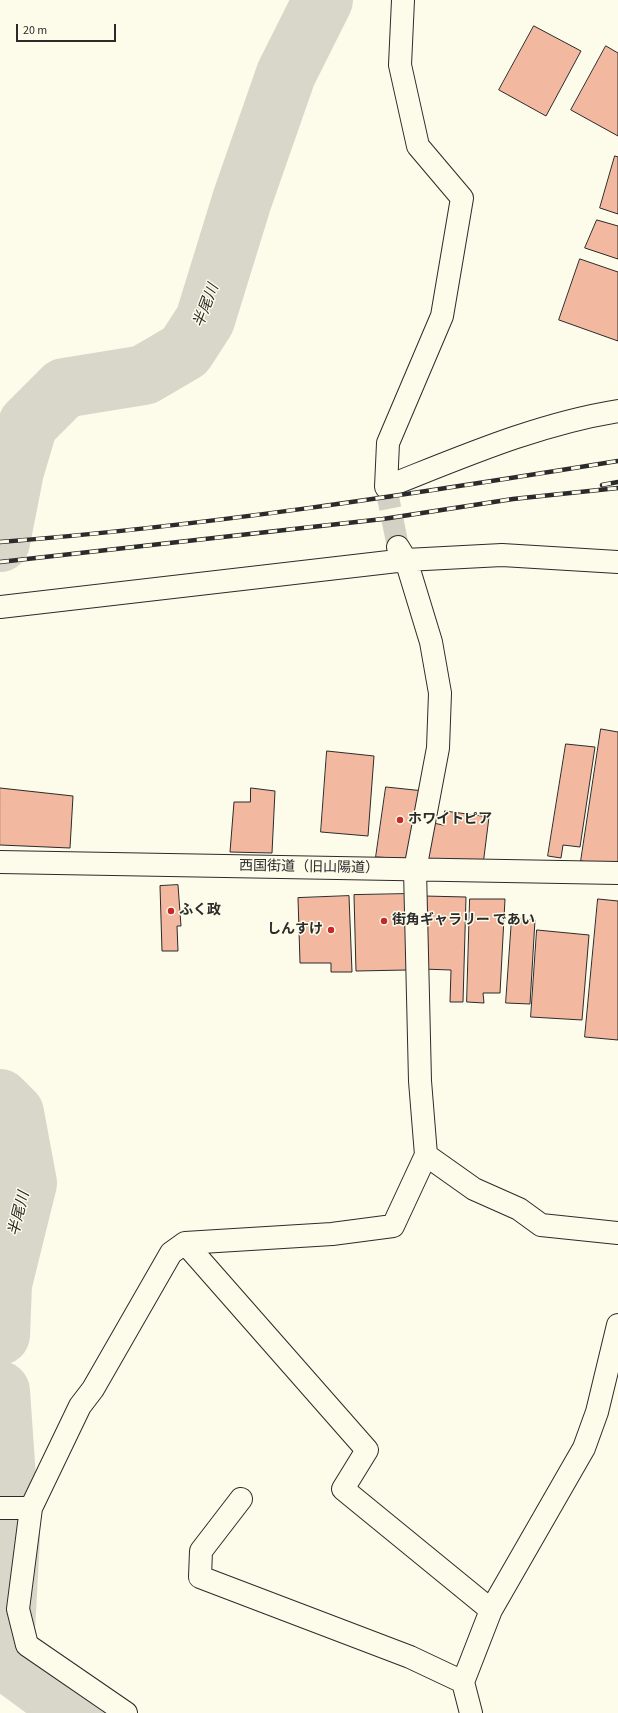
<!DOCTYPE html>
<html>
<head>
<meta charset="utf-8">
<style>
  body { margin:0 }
  #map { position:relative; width:618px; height:1713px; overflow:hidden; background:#fdfbea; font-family:"Source Sans 3",sans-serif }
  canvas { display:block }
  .scale { position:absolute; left:16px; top:24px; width:100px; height:18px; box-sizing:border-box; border:2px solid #2b2b2b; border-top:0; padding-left:5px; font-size:12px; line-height:14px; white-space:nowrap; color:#2b2b2b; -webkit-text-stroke:3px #fdfbea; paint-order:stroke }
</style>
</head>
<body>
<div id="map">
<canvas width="618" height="1713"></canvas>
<div class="scale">20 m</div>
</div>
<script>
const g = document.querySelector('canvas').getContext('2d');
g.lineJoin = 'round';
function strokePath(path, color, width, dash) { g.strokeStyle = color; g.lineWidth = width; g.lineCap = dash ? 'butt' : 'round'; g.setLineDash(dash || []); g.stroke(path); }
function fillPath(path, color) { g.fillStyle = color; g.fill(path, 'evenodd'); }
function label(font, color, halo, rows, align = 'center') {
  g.font = font + ' "Source Sans 3","Noto Sans JP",sans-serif'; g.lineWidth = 3; g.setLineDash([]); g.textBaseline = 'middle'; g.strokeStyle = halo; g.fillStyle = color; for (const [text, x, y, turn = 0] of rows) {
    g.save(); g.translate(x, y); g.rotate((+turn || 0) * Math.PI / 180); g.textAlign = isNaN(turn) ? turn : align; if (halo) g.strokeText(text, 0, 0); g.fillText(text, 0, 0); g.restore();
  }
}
const river = new Path2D(`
  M0,542l14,-71 14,-47 36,-36 80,-13 41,-24 20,-31 37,-120 44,-126 37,-74
  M0,1099l14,14 13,70 -25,101 -2,51
  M0,1391l10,146 -5,94 8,35 64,47`);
const building = new Path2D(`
  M534,26l47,25 -35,65 -47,-26z
  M606,46l12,7v83l-47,-26z
  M615,156l3,1v57l-18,-6z
  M597,220l21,6v33l-33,-11z
  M580,259l38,13v69l-59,-21z
  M601,729l17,3v134l-37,-5z
  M566,744l29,3 -15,100 -17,-2 -2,13 -13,-2z
  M327,751l47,5 -6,80 -47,-4z
  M386,787l38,4 -11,68 -37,-2z
  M0,788l73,8 -3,52 -70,-3z
  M251,788l24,3 -3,62 -42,-1 4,-50h16z
  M445,811l44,6 -6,48 -57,-6 7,-36 10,2z
  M178,885l3,41h-4l1,25h-16l-2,-65z
  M406,894l1,76 -51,1 -2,-76z
  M349,896l3,76h-21v-9h-31l-2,-65z
  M424,896l42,1 -3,105h-13l1,-32 -29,-1z
  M470,899h35l-5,94h-17l1,10 -17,-1z
  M598,899l20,2v139l-33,-3z
  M512,918l23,2 -5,84 -24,-1z
  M537,930l52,5 -7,85 -51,-3z`);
const minorTunnel = new Path2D(`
  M386,487l12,60`);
const minor = new Path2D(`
  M403,0l-3,65 18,81 44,52 -20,118 -54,127 -2,44c76,-30 151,-63 232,-76
  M398,547l8,13 25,82 9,51 -2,55 -23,122 5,211 6,74 48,34 45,20 22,16 77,8
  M0,607l406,-47 96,-5 116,7
  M0,862l618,11
  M185,1243l182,207 -24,39 148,121
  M241,1499l-40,52 -1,26 210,80 53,25 8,31
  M0,1508h31
  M463,1682l28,-72 93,-162 13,-36 21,-87
  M126,1713l-99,-68 -9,-36 13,-101 49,-102 13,-17 78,-136 14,-10 147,-9 61,-8 33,-71`);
const rail = new Path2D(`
  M602,485l16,-3
  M0,542c207,-16 413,-48 618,-81
  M0,562l383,-43 130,-20 105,-11`);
const markers = [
  [400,820,4,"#c62828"],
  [171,911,4,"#c62828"],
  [384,921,4,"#c62828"],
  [331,930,4,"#c62828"]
];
const poiNames = [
  ["ホワイトピア",408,820],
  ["ふく政",179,911],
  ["街角ギャラリー であい",392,921],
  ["しんすけ",323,930,"right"]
];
const streetNames = [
  ["西国街道（旧山陽道）",309,868,1]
];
const waterNames = [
  ["半尾川",207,306,-69],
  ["半尾川",20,1214,-76]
];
strokePath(river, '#d8d7c9', 60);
fillPath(building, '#f2b8a0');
strokePath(building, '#2b2b2b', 1);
strokePath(minorTunnel, '#d3d1c4', 22, [22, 11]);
strokePath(minor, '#2b2b2b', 24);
strokePath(minor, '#fdfbea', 22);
strokePath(rail, '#2b2b2b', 4.5);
strokePath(rail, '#fdfbea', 3, [9]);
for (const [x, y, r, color] of markers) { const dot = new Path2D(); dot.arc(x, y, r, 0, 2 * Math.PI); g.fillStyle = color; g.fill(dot); strokePath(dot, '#fdfbea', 1.5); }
label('bold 14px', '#2b2b2b', '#fdfbea', poiNames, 'left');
label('14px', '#2b2b2b', '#fdfbea', streetNames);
label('italic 15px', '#2b2b2b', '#fdfbea', waterNames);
</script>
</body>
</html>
